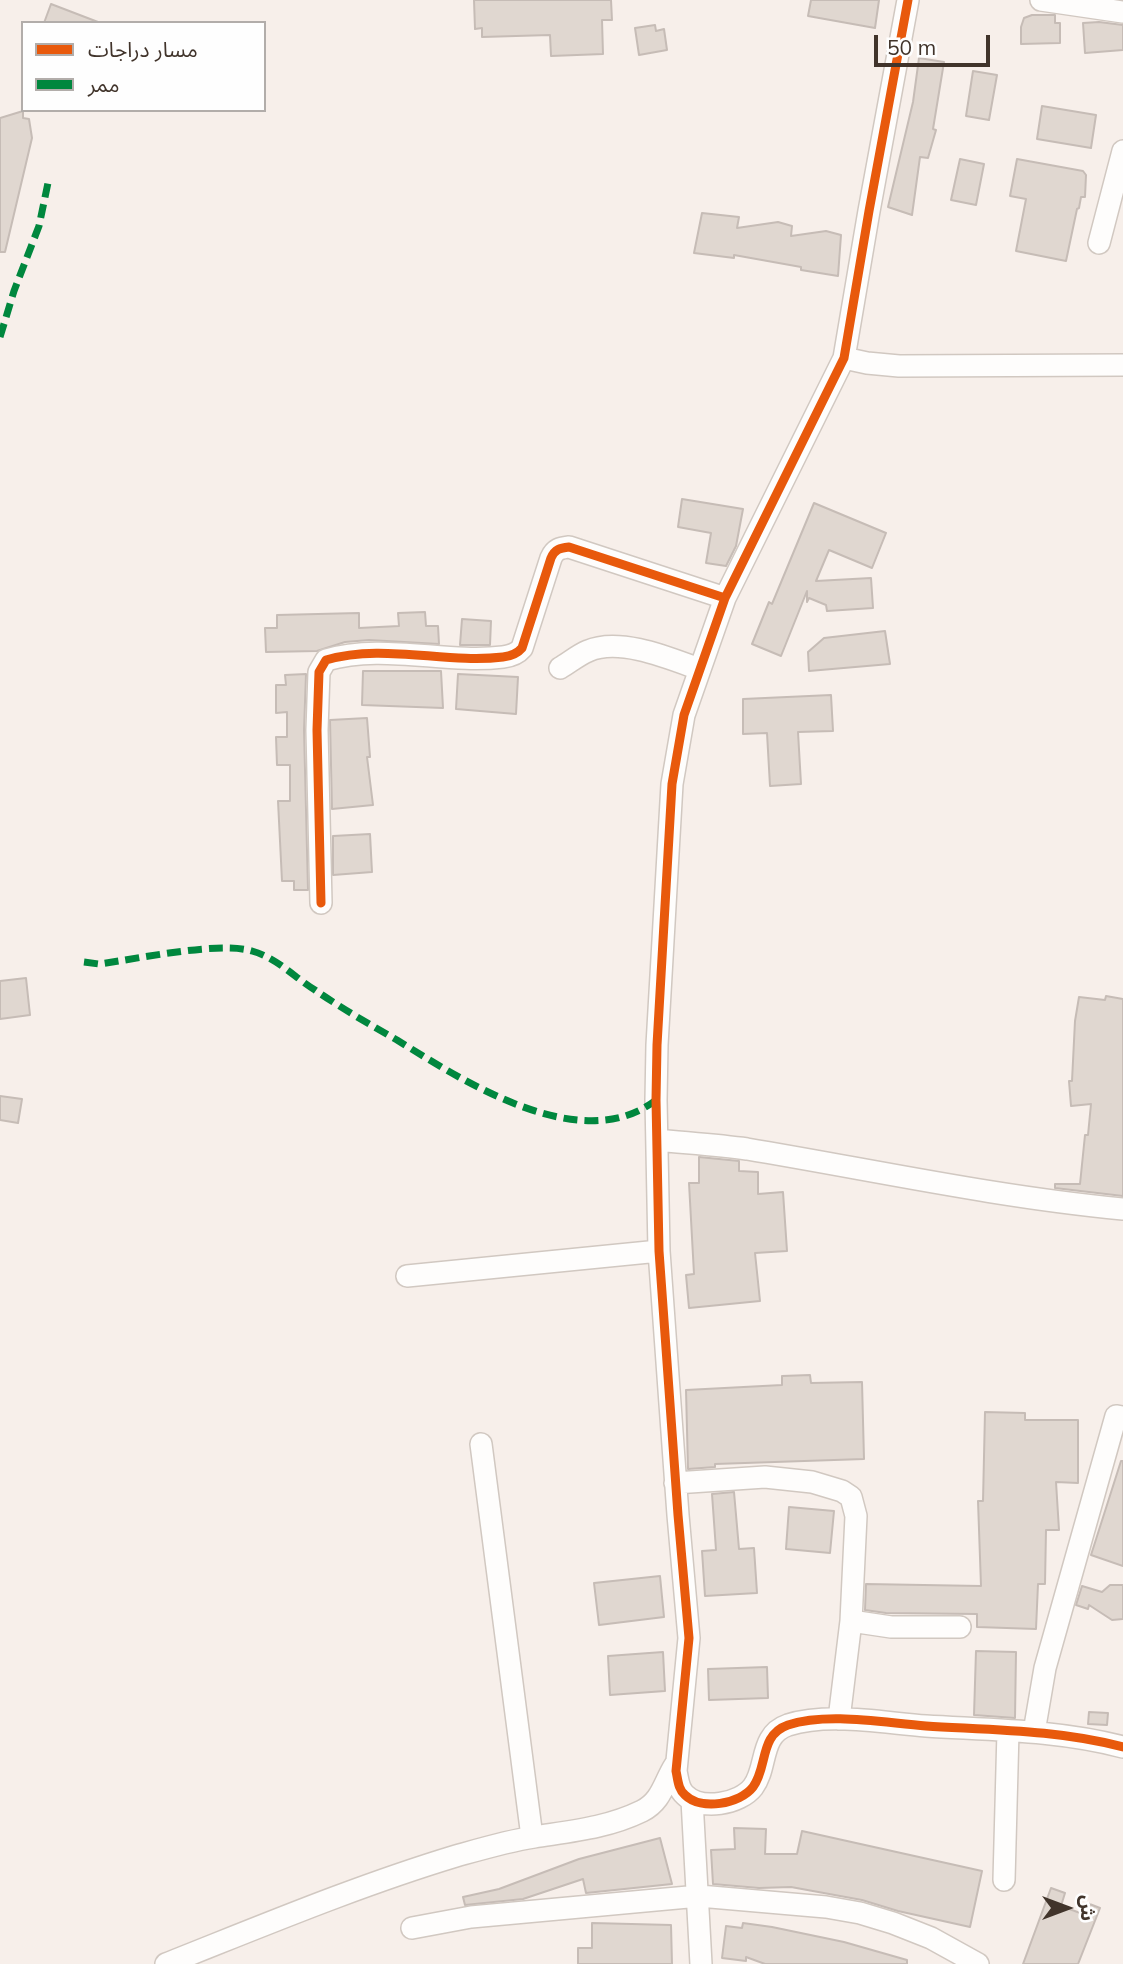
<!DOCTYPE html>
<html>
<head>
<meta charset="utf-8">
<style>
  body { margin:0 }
  #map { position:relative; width:1123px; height:1964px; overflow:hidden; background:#f7efea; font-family:Mulish,"Noto Sans Arabic",sans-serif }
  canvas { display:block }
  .legend { position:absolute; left:21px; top:21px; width:245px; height:91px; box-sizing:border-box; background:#fefefe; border:2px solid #b2adaa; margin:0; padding:9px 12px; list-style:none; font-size:21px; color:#41342b }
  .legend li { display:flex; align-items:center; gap:14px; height:35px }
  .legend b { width:35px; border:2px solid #b2adaa }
  .north { position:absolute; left:1032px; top:1873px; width:70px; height:70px; -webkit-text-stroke:5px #fefefe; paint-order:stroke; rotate:90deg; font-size:19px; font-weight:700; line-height:28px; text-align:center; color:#41342b }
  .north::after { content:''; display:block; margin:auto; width:24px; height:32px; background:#41342b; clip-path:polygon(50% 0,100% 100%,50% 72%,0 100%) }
  .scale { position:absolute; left:874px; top:35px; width:116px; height:32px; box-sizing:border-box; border:4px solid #41342b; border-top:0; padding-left:9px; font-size:21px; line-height:24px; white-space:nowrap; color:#41342b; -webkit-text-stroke:5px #fefefe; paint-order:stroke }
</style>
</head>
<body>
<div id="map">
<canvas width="1123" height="1964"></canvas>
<ul class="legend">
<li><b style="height:9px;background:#e8590c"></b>مسار دراجات</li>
<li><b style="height:9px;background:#00873e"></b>ممر</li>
</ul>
<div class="north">ش</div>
<div class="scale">50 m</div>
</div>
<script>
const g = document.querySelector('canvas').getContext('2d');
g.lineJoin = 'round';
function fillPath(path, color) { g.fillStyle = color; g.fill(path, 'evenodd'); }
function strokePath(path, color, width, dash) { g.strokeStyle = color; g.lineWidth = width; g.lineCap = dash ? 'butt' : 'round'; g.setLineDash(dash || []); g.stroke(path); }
const building = new Path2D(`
  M474,0h137l1,20h-10l1,34 -52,2 -1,-21 -68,2v-9l-7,1z
  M811,0h68l-4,28 -67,-12z
  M51,4l47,18 -1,1h-53z
  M1032,15h23v8h5v20l-39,1v-17l3,-9z
  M1099,22l24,3v25l-38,3 -2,-30z
  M655,25l1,6 8,-2 3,21 -28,5 -4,-27z
  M919,58l25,4 -11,67 3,1 -8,28 -8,-1 -8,58 -24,-8 25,-105z
  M973,71l24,4 -8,45 -23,-4z
  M1042,106l54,9 -5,33 -54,-9z
  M23,111v7l6,1 3,19 -27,114h-5v-134z
  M960,159l24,5 -8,41 -25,-5z
  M1017,159l66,12 3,4 -1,22h-4l-2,11 -2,1 -11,52 -50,-10 10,-52 -16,-3z
  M702,213l37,4 -2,11 41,-6 14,4 -1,10 35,-5 15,4 -3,41 -37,-6v-3l-67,-12v3l-40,-5z
  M682,499l61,10 -7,37 -10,20 -20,-3 5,-30 -33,-6z
  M814,503l72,30 -14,35 -43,-18 -13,31 55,-3 2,30 -46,3 -1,-6 -17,-7 -2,4v-11l-26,65 -29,-12 17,-42 3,2z
  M425,612l1,14h12l1,18 -70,-4 -24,2 -28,9 -51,1 -1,-24h12v-13l82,-2v15l40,-2 -1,-13z
  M462,619l29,2 -1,24h-30z
  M885,631l5,33 -81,7 -1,-19 16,-14z
  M363,671h78l2,37 -81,-3z
  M306,674l-2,56 4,160h-14v-9h-12l-4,-80h12v-36h-13l-1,-28h11v-25l-11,1v-28h10l-1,-10z
  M458,674l60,3 -2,37 -60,-5z
  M831,695l2,36 -35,1 3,52 -31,2 -3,-53 -24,1v-35z
  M367,718l3,39h-3l6,48 -41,4 -2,-89z
  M370,834l2,38 -39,3v-39z
  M26,978l4,37 -30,4v-38z
  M1106,996l17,3v197l-68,-8v-4h25l5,-49h3l3,-31 -20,2 -2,-25h3l3,-60 4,-24 26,3z
  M0,1096l22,3 -4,24 -18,-3z
  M699,1157l40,4v10l19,1v22l25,-2 4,59 -32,2 5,48 -71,7 -3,-33 8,-1 -5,-91h10z
  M810,1375l1,8 51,-1 2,77 -149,5v3l-27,2 -2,-79 96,-5v-9z
  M985,1412l40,1v7h53v63l-22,-1 3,48h-13l-1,54h-7l-2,45 -59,-2v-13l-91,-1 -21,-3 1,-26 115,2 -3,-85h5z
  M1121,1461h2v105l-32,-11z
  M734,1492l5,57 15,-1 3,45 -52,3 -3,-45 14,-1 -4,-56z
  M789,1507l45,4 -4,42 -44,-4z
  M660,1576l4,41 -65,8 -5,-42z
  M1110,1585h13v34l-11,1 -23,-15 -1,4 -12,-4 6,-19 20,6z
  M976,1651l40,1 -1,66 -41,-3z
  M663,1652l2,39 -55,4 -2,-39z
  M767,1667l1,31 -59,2 -1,-31z
  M1089,1712l19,1 -1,12 -19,-1z
  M734,1828l32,1 -1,25h32l5,-23 180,40 -12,56 -72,-16 -36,-11 -71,-13 -32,1 -46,-4 -2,-34 24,-1z
  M660,1838l12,46 -86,9 -3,-14 -60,20 -58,6 -2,-8 36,-8 80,-30z
  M1051,1888l14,5 -4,13 22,8 4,-11 13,5 -22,56h-55z
  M592,1923l79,2 1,39h-94v-16h14z
  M743,1923l29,4 72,15 63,18v4h-142l-19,-7v4l-24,-3 4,-32 16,2z`);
const minor = new Path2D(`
  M908,0l-39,211 -25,147 -119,240 -41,117 -12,69 -15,261 -1,55 3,151 19,264 11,123 -13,133c2,9 2,18 9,24 16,16 55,9 68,-8 15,-20 6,-52 35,-62 41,-13 96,-2 138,1 66,4 133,4 197,21
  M1041,0l82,12
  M1099,243l24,-92
  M844,358l23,5 32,3 224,-1
  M560,668c9,-5 18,-13 28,-17 31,-14 81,7 111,18
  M321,903l-4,-173 2,-58 7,-12c57,-17 119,4 177,-3 8,-1 14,-3 19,-9l29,-90c4,-9 9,-10 18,-11l156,51
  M657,1140c30,3 61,5 90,9 126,21 249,48 376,60
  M407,1276l252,-25
  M481,1444l51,393
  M675,1483l90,-6 47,5 30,9 9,6 5,19 -5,105 -12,98
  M851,1621l40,6h69
  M1034,1732l11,-64 71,-252 7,1
  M692,1800l9,164
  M1004,1880l4,-149
  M412,1928l59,-11 228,-21 127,11 34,6 33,10 38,15 47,26
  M166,1964c96,-38 191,-78 290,-108 25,-7 52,-15 78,-19 38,-6 73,-9 108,-26 20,-10 22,-29 33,-46`);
const quiet = new Path2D(`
  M0,337l14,-46 25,-65 10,-48
  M84,962l15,2c38,-5 120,-23 153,-13 25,7 42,26 63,39 26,18 54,34 82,50 65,40 184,118 259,60`);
const cycleway = new Path2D(`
  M908,0l-39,211 -25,147 -119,240 -41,117 -12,69 -15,261 -1,55 3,151 19,264 11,123 -13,133c2,9 2,18 9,24 16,16 55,9 68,-8 15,-20 6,-52 35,-62 41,-13 96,-2 138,1 66,4 133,4 197,21
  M321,903l-4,-173 2,-58 7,-12c57,-17 119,4 177,-3 8,-1 14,-3 19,-9l29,-90c4,-9 9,-10 18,-11l156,51`);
fillPath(building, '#e0d7d0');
strokePath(building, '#c6bcb6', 2);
strokePath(minor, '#d1c8c1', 24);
strokePath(minor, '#fefdfc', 21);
strokePath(quiet, '#00873e', 7, [14, 7]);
strokePath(cycleway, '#e8590c', 9);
</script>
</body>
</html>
